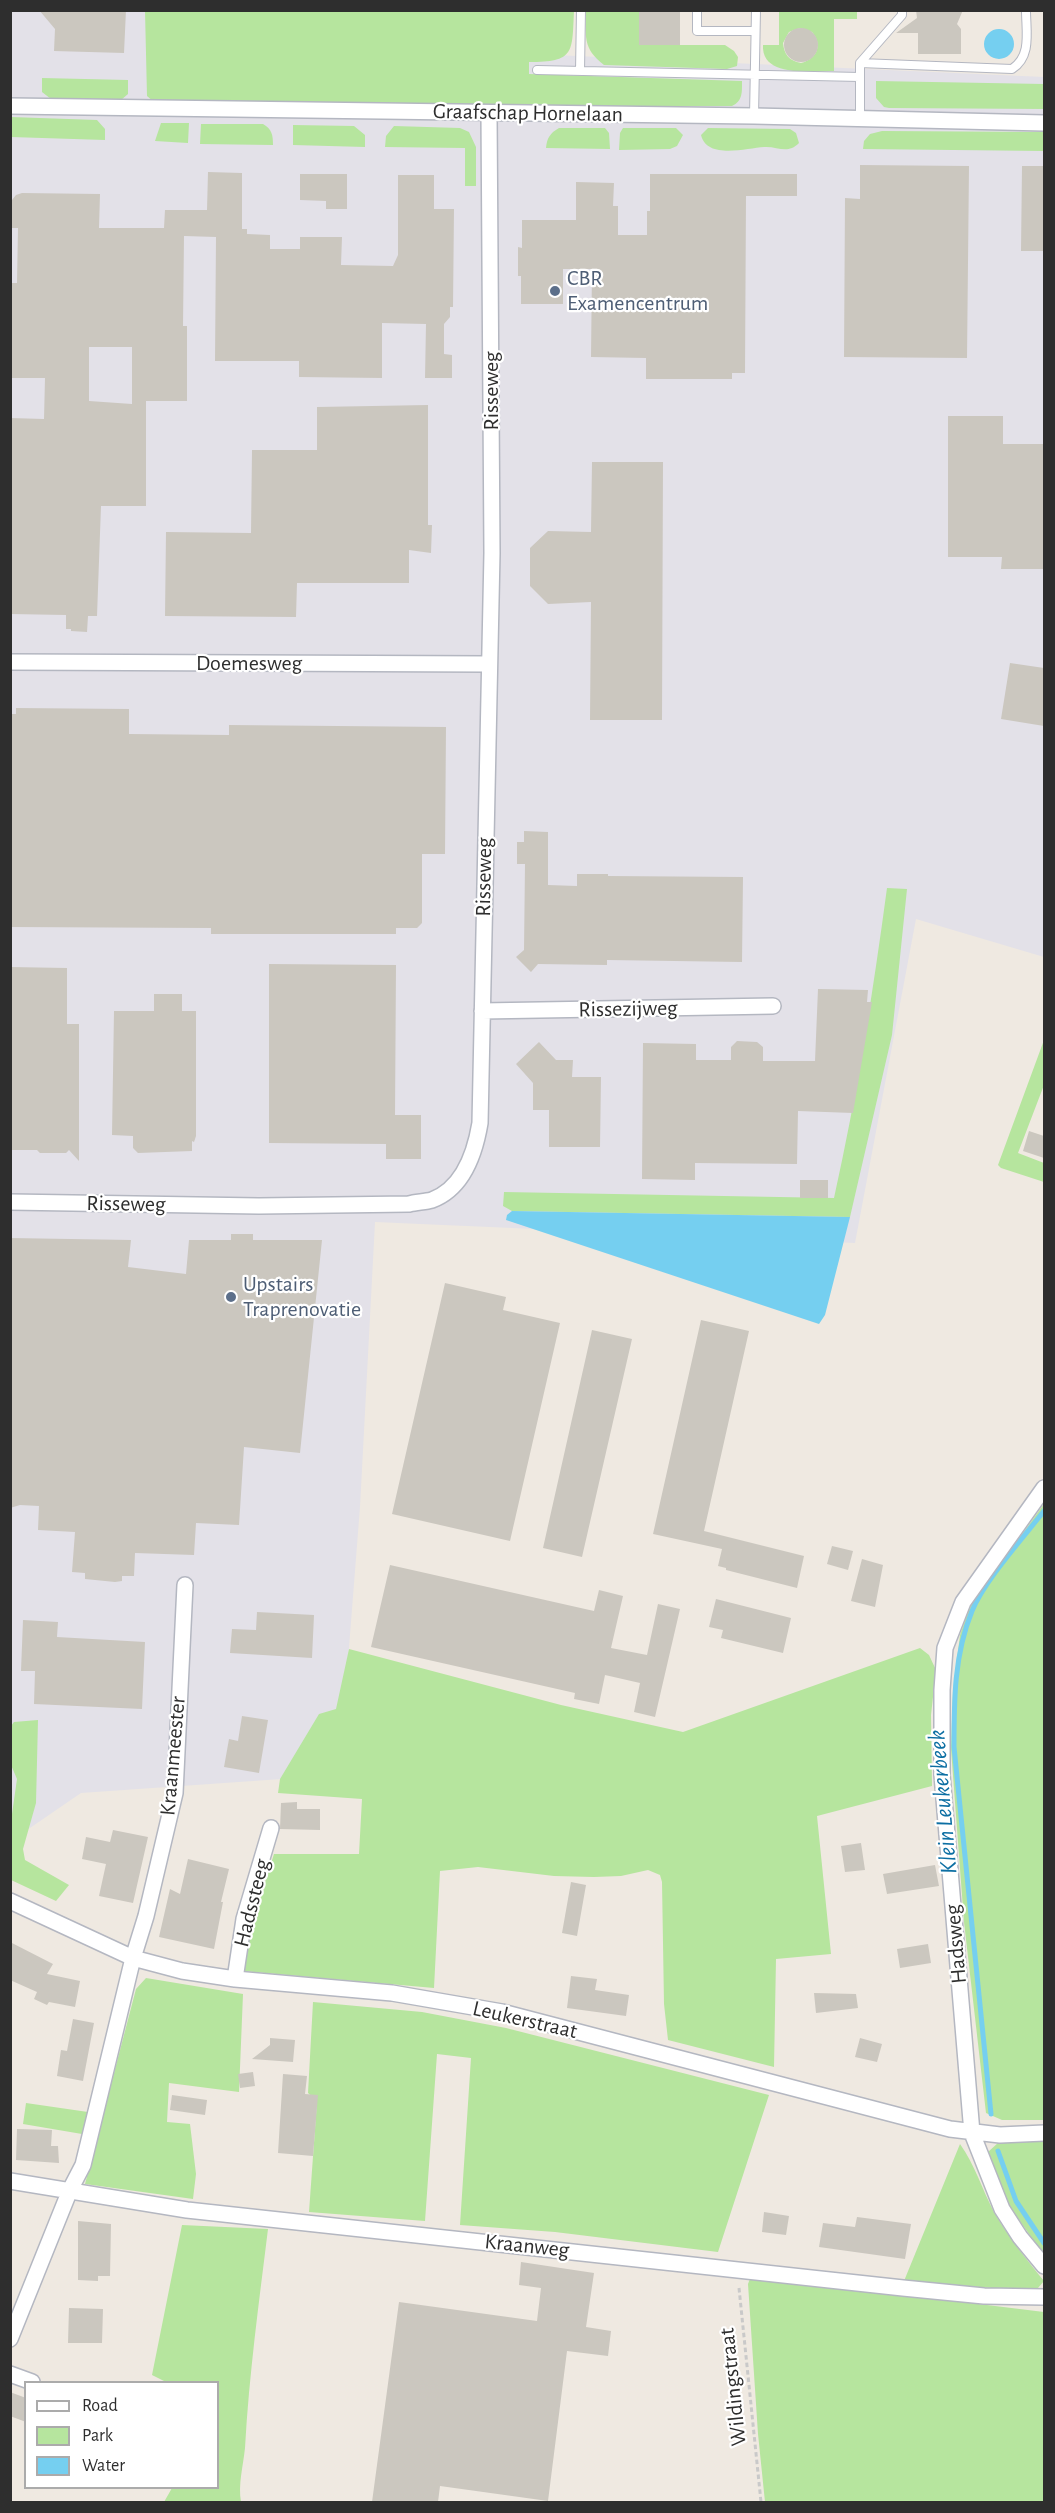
<!DOCTYPE html>
<html>
<head>
<meta charset="utf-8">
<style>
  body { margin:0 }
  #map { position:relative; width:1055px; height:2513px; overflow:hidden; background:#efe9e1; font-family:"Alegreya Sans",sans-serif }
  canvas { display:block }
  .frame { position:absolute; inset:0; border:12px solid #2e2e2e; pointer-events:none }
  .legend { position:absolute; left:24px; top:2381px; width:195px; height:108px; box-sizing:border-box; background:#fff; border:2px solid #ababab; margin:0; padding:8px 10px; list-style:none; font-size:18px; color:#2e2e2e }
  .legend li { display:flex; align-items:center; gap:12px; height:30px }
  .legend b { width:30px; border:2px solid #ababab }
</style>
</head>
<body>
<div id="map">
<canvas width="1055" height="2513"></canvas>
<div class="frame"></div>
<ul class="legend">
<li><b style="height:8px;background:#fff"></b>Road</li>
<li><b style="height:16px;background:#b6e59e"></b>Park</li>
<li><b style="height:16px;background:#75cff0"></b>Water</li>
</ul>
</div>
<script>
const g = document.querySelector('canvas').getContext('2d');
g.lineJoin = 'round';
function fillPath(path, color) { g.fillStyle = color; g.fill(path, 'evenodd'); }
function strokePath(path, color, width, dash) { g.strokeStyle = color; g.lineWidth = width; g.lineCap = dash ? 'butt' : 'round'; g.setLineDash(dash || []); g.stroke(path); }
function label(font, color, halo, rows, align = 'center') {
  g.font = font + ' "Alegreya Sans",sans-serif'; g.lineWidth = 4.5; g.setLineDash([]); g.textBaseline = 'middle'; g.strokeStyle = halo; g.fillStyle = color; for (const [text, x, y, turn = 0] of rows) {
    g.save(); g.translate(x, y); g.rotate((+turn || 0) * Math.PI / 180); g.textAlign = isNaN(turn) ? turn : align; if (halo) g.strokeText(text, 0, 0); g.fillText(text, 0, 0); g.restore();
  }
}
const industrial = new Path2D(`
  M11,11h165v27l868,39v880l-128,-38 -61,324 -480,-21 -15,285 -21,268 -258,18 -70,48z`);
const green = new Path2D(`
  M145,11h429c-2,42 1,51 -45,51v12l213,7c0,11 1,20 -10,25h-272l-306,-4 -7,-6z
  M586,11h53v34h86l9,6 4,6 -1,9 -10,3 -123,-4c-22,-17 -18,-29 -18,-54z
  M779,11h78v8h-23v52c-22,0 -73,7 -71,-26h16zM800,28l12,4c11,13 5,27 -11,31 -12,-2 -17,-9 -18,-20l6,-11z
  M42,78l86,2v14l-7,6 -70,-1 -9,-7z
  M876,81l168,3v25l-155,-1 -5,-1 -8,-9z
  M11,117l86,3 8,9v11l-94,-3z
  M161,123h28l-1,20 -33,-2z
  M201,124h62c9,5 10,11 10,21l-73,-1z
  M293,125l61,1 11,9v12l-72,-2z
  M394,126l66,2 9,4 7,15v39h-11v-38l-80,-1 1,-11z
  M559,128h46l4,5 1,16 -64,-1c1,-10 4,-15 13,-20z
  M623,128h53l7,7 -6,11 -7,3 -51,1 1,-17z
  M708,128l82,1 6,4 3,10c-12,12 -21,3 -35,4 -17,1 -57,13 -63,-12z
  M882,131l162,1v19l-181,-2 1,-8 6,-7z
  M887,888l20,1 -15,146 -42,182 -338,-6 -9,-5 1,-14 330,6c23,-103 39,-206 53,-310z
  M1044,1040v45l-26,68 26,10v19l-43,-14 -3,-3z
  M1044,1504v616h-42l-16,-7 -22,-191 -13,-173 2,-58 7,-56 10,-29z
  M920,1648l9,7 7,15 -5,45 1,71 -115,30 14,138 -55,5 -2,108 -106,-27 -4,-36 -2,-122 -2,-7 -12,-5 -27,6 -27,1 -40,-1 -76,-9 -38,4 -6,117 -191,-17 6,-39 25,-78h85l3,-55 -84,-6 2,-14 39,-65 17,-5 13,-60 212,56 122,27z
  M38,1720l-2,83 -13,46 2,11 44,25 -13,16 -45,-21v-59l6,-42 -6,-14v-39l3,-4z
  M146,1978l97,16 -4,98 -70,-9 -2,39 23,2 6,50 -3,25 -108,-15 51,-195z
  M313,2002l109,10 84,16 263,67 -51,157 -163,-20 -95,-7 11,-167 -34,-4 -12,167 -116,-9 8,-111 -9,-8z
  M26,2103l62,9 -6,22 -59,-10z
  M1044,2141v114l-35,-49 -21,-54 11,-10z
  M960,2144c15,21 22,45 34,68 14,24 32,47 50,69l-6,7 -9,3 -125,-10z
  M182,2225l86,4c-9,73 -19,146 -23,219 -2,19 -7,36 -4,54h-77l8,-14h46v-106h-52l-14,-7z
  M751,2276l293,36v190h-279l-7,-68 -10,-150z`);
const water = new Path2D(`
  M984 44a15 15 0 1 1 30 0a15 15 0 1 1-30 0Z
  M512,1211l338,6 -25,98 -6,9 -313,-104 1,-5z`);
const stream = new Path2D(`
  M991,2114l-37,-367c0,-46 0,-92 18,-136 12,-30 51,-73 72,-100
  M998,2151l18,50 28,42`);
const building = new Path2D(`
  M39,10h87l-2,43 -70,-2 1,-22z
  M639,10h41v35h-41z
  M916,10h47l-6,14 4,5v25h-43v-21h-22l21,-15z
  M784 45a17 17 0 1 1 34 0a17 17 0 1 1-34 0Z
  M860,165l109,1 -2,192 -123,-1 1,-159 15,1z
  M1022,166h22v85h-23z
  M208,172l34,1v56h5v5l23,1v14h30v-12h42l-1,28 52,1 5,-11v-80h36v34h20l-1,98h-3v10l-6,7v30l8,1v23h-27l1,-54 -44,-1v55l-83,-1v-16h-84l1,-124 -32,-1 -1,90h4v75h-41v105h-45l-4,110h-9l-1,16 -16,-1v-2h-5v-14l-56,-1v-196l34,1 1,-41h-35v-95h7l1,-55h-8l2,-28 4,-5 6,-2 78,1 -1,34h65l1,-18h42zM89,347h43v57l-43,-3z
  M300,174h47v35h-21v-8l-26,-1z
  M650,174h147v22h-51l-1,177h-13v6h-86v-21l-55,-1 1,-88h-29v35h-42v-28h-3v-29l4,1v-28h54v-38l38,1 -1,23h5v29h29v-24h3z
  M428,405v120h4l-1,28 -22,-3v33h-112l-1,34 -131,-1 1,-84 85,1 1,-83h65v-43z
  M948,416h55v28h41v125h-43l1,-12h-54z
  M592,462h71l-1,258h-72l1,-118 -43,2 -18,-18v-38l18,-17 43,1z
  M1010,663l34,5v58l-43,-7z
  M16,708l113,1v25l100,1v-10l217,2 -1,127h-23v69l-5,5h-21v6h-185v-6l-201,-1v-213h6z
  M524,831l24,1v53l29,1v-12h31v2l135,1 -1,85 -135,-2v5l-69,-1 -7,8 -15,-15 8,-7 1,-86h-8v-22h7z
  M269,964l127,1 -1,150h26v44h-35v-15l-117,-1z
  M10,967l57,1v56h12v137l-10,-11 -3,3h-26l-3,-3h-27z
  M818,989l50,1 -1,12h5l-19,111 -55,-2 -1,53 -102,-1v17l-53,-1 1,-136 53,1v16h35v-13l6,-6 20,1 6,5v14h52z
  M154,994h28v17h14v125l-2,6 -2,-1v10l-54,2 -5,-5v-12l-21,-1 2,-124h40z
  M539,1042l17,18h17l-1,17h29l-1,70h-51v-37h-16v-27l-17,-19z
  M1029,1131l15,5v22l-21,-7z
  M800,1180h28v18h-28z
  M231,1234h22v6h69l-22,213 -56,-6 -5,78 -43,-2 -2,32 -59,-2 -1,23h-12v5l-7,1 -30,-3v-6l-13,-1 3,-40 -37,-2 1,-24 -19,-1 -10,3v-270l121,2 -3,27 58,7 3,-34h42z
  M445,1283l61,14 -3,13 57,13 -50,218 -118,-27z
  M701,1320l48,11 -45,200 100,25 -7,32 -71,-18v-2l-8,-2 4,-17 -69,-15z
  M592,1330l40,9 -50,218 -39,-9z
  M832,1546l21,5 -5,19 -21,-6z
  M862,1559l21,6 -8,42 -24,-6z
  M390,1565l204,46 5,-21 24,6 -12,52 36,7 11,-51 22,5 -25,108 -21,-5 6,-29 -35,-8 -6,29 -25,-5 1,-6 -204,-46z
  M716,1599l75,19 -8,35 -62,-15 2,-8 -14,-3z
  M257,1612l57,3 -2,43 -82,-5 2,-24 24,1z
  M23,1620l35,2 -1,15 88,5 -3,67 -108,-5 1,-33h-14z
  M242,1716l26,4 -9,53 -35,-6 5,-28 9,2z
  M297,1802v7h23v21l-40,-1 1,-26z
  M113,1830l35,7 -15,66 -34,-7 7,-32 -24,-5 4,-22 24,5z
  M861,1843l4,27 -20,2 -4,-26z
  M188,1859l41,10 -8,33h2l-9,47 -55,-12 11,-48 10,5z
  M935,1865l4,21 -52,8 -4,-20z
  M571,1882l15,3 -9,51 -15,-3z
  M10,1942l43,22 -6,10 33,7 -5,26 -26,-5 -2,3 -13,-6 3,-7 -27,-12z
  M928,1944l3,19 -31,5 -3,-19z
  M571,1976l26,3 -2,11 34,5 -3,21 -59,-8z
  M814,1993l42,1 2,14 -42,5z
  M73,2019l21,4 -11,58 -26,-5 4,-26 6,1z
  M270,2038l25,2 -2,22 -41,-3 18,-14z
  M860,2038l22,6 -5,18 -22,-5z
  M253,2072l2,14 -15,2 -2,-14z
  M283,2074l24,2 -2,18 13,1 -5,61 -35,-3z
  M172,2095l35,5 -2,15 -35,-5z
  M17,2129l35,1 -1,16h7l1,17 -43,-3z
  M764,2212l25,4 -3,19 -24,-3z
  M857,2217l54,7 -6,35 -86,-12 4,-24 32,4z
  M78,2221l33,3 -1,52h-12v5l-20,-1z
  M521,2262l73,11 -8,54 25,4 -3,25 -41,-5 -19,150 -108,-15 -2,16h-66l27,-200 138,19 4,-33 -22,-3z
  M69,2308l34,1 -1,34h-34z
  M10,2392l16,6v24l-16,-6z`);
const path = new Path2D(`
  M739,2288l22,214`);
const service = new Path2D(`
  M697,10v21h58
  M860,63l152,6c20,-13 14,-37 14,-59
  M537,70l323,7
  M580,71l1,-61
  M754,116l2,-106
  M860,119v-56l42,-48v-5`);
const minor = new Path2D(`
  M10,106l744,10 290,7
  M10,662l478,2
  M482,1011l291,-5
  M10,1202l249,4 150,-2c7,-2 16,-2 23,-4 32,-12 43,-47 48,-77l12,-570 -3,-440
  M1044,1488l-81,114 -18,46 -3,42v85l30,358 30,76 18,28 24,29
  M10,1901l123,57 49,13 53,8 157,14 110,19 448,117 50,6 44,-2
  M235,1979l9,-60 27,-91
  M10,2181l177,29 716,78 81,8 60,1
  M10,2339l60,-149 13,-25 50,-207 13,-42 29,-123 10,-208
  M10,2374l22,8`);
const markers = [
  [555,291,6,"#5c6f8a"],
  [231,1297,6,"#5c6f8a"]
];
const streetNames = [
  ["Graafschap Hornelaan",528,113,1],
  ["Risseweg",491,391,-90],
  ["Doemesweg",249,663],
  ["Risseweg",484,877,-89],
  ["Rissezijweg",628,1009,-1],
  ["Risseweg",126,1204,1],
  ["Kraanmeester",173,1756,-85],
  ["Hadssteeg",252,1903,-76],
  ["Hadsweg",956,1944,-95],
  ["Leukerstraat",525,2020,13],
  ["Kraanweg",527,2246,6],
  ["Wildingstraat",733,2387,-96]
];
const serviceNames = [
  ["CBR",567,278],
  ["Examencentrum",567,303],
  ["Upstairs",243,1284],
  ["Traprenovatie",243,1309]
];
const waterNames = [
  ["Klein Leukerbeek",943,1802,-95]
];
fillPath(industrial, '#e3e1e8');
fillPath(green, '#b6e59e');
fillPath(water, '#75cff0');
strokePath(stream, '#75cff0', 5);
fillPath(building, '#cbc7bf');
strokePath(service, '#b4b7c1', 10);
strokePath(minor, '#b4b7c1', 18);
strokePath(path, '#c9c9c9', 3, [4.5, 3]);
strokePath(service, '#fff', 8);
strokePath(minor, '#fff', 15);
for (const [x, y, r, color] of markers) { const dot = new Path2D(); dot.arc(x, y, r, 0, 2 * Math.PI); g.fillStyle = color; g.fill(dot); strokePath(dot, '#fff', 2); }
label('22px', '#2e2e2e', '#fff', streetNames);
label('22px', '#4e5e75', '#fff', serviceNames, 'left');
label('italic 24px', '#0d6fa3', '#fff', waterNames);
</script>
</body>
</html>
